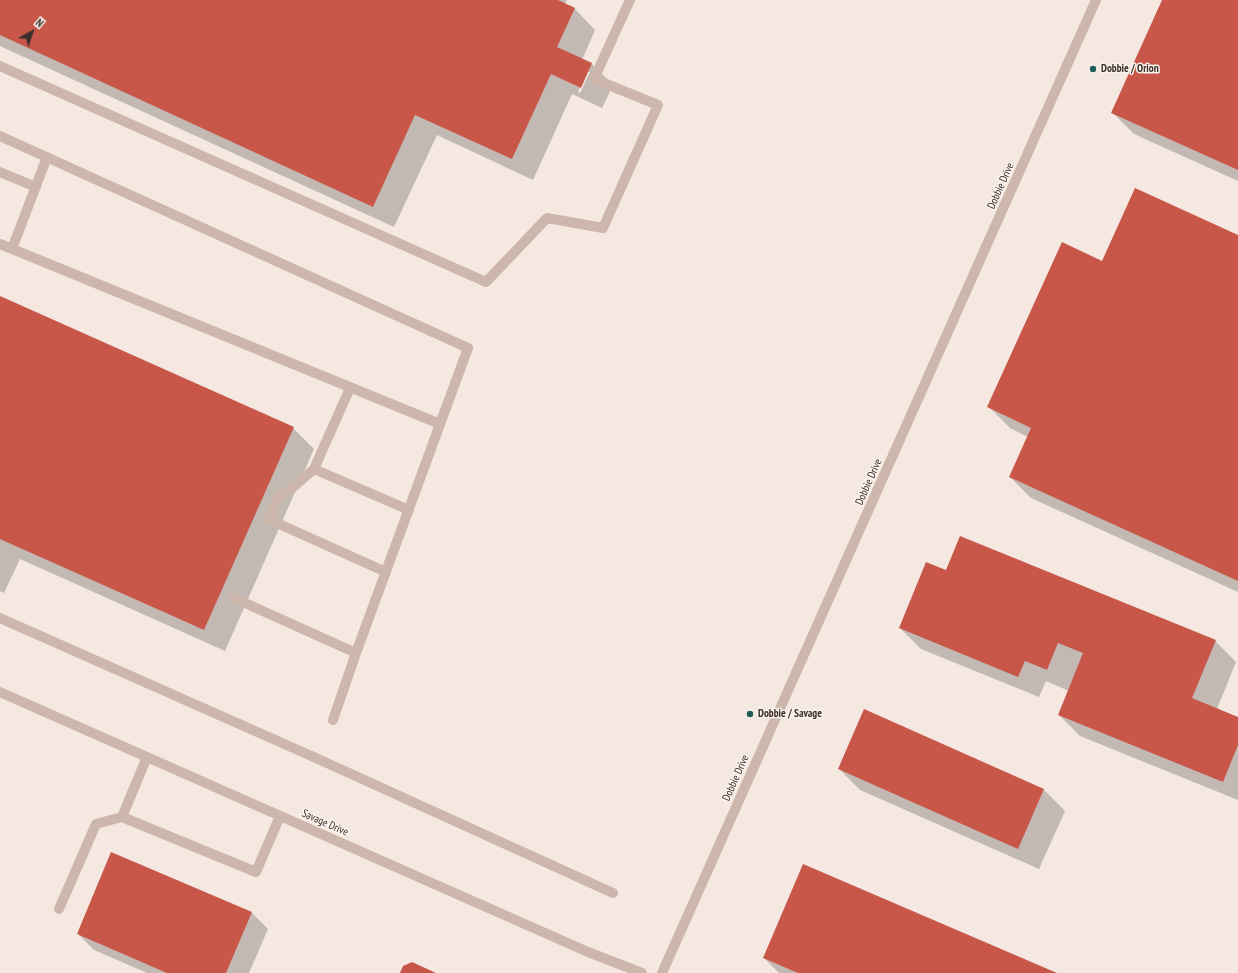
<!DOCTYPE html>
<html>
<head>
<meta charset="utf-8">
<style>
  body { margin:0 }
  #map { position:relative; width:1238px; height:973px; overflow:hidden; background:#f4e8e0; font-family:"PT Sans Narrow",sans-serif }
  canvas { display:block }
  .north { position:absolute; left:12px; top:12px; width:40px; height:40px; -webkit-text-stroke:3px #fbf3ed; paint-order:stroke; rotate:40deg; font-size:11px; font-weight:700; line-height:16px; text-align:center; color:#3a2d2a }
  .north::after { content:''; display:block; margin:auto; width:14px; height:18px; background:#3a2d2a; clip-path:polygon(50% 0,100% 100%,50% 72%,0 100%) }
</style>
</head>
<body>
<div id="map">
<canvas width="1238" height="973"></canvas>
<div class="north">N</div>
</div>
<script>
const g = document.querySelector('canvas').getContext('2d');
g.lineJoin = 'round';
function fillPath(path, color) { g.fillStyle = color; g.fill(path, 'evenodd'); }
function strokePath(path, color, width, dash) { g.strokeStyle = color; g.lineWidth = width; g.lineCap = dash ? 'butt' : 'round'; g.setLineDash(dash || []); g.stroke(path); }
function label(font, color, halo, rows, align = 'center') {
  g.font = font + ' "PT Sans Narrow",sans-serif'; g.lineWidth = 3; g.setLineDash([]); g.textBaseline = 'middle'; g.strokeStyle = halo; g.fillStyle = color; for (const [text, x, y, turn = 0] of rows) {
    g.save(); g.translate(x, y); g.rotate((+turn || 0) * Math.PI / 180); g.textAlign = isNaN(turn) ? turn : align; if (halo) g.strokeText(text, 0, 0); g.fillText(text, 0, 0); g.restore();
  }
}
const shadow = new Path2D(`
  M0,0h567l-2,4 9,4 21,22 -13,30 10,4 21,21 -11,23 -30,-14 -39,86 -96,-45 -43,92 -394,-181zM587,72h3l-10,21 -2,-1z
  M1163,0h75v181l-104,-47 -21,-21z
  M1238,236v356l-207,-94 -21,-21 18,-40 -18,-9 -21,-21z
  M0,297l293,131 21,21 -89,202 -205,-92 -16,34 -4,-2z
  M947,571l268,70 21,21 -19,47 21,9v82l-158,-64 -21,-21 10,-24 -23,-10 -7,16 -118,-48 -21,-21z
  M865,710l179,80 21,21 -26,58 -179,-79 -21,-21z
  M112,853l140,60 16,16 -19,44h-102l-53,-23 -16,-16z
  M764,958l290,15h-275z`);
const building = new Path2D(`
  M0,0h558l17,8 -18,39 35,16 -11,25 -30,-14 -39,85 -97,-44 -42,92 -373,-172z
  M1162,0h76v170l-127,-57z
  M1135,188l103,47v346l-229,-104 22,-49 -44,-21 75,-165 40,19z
  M0,296l294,131 -90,203 -204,-91z
  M960,536l256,104 -24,58 46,19v28l-15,37 -165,-67 25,-62 -25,-10 -11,27 -22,-9 -7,16 -119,-49 27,-66 20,8z
  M864,709l180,80 -26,60 -180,-80z
  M111,852l141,60 -26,61h-59l-90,-39z
  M803,864l254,109h-259l-35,-15z
  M412,962l24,11h-36l3,-7z`);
const minor = new Path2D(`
  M0,66l486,216 61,-64 56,10 55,-123 -64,-26 36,-79
  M0,136l468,212 -112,305 -23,67
  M0,172l36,15
  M0,244l440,180
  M12,249l35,-92
  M350,388l-36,81 95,41
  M314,469l-23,20 -13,8 -10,22 118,53
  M234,598l122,55
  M0,618l316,140 297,135
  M0,692l588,260 54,21
  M147,757l-25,60 134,55 24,-56
  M59,909l37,-85 26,-7
  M662,973l434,-973`);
const markers = [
  [1093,69,4,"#1e5d59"],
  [750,714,4,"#1e5d59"]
];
const poiNames = [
  ["Dobbie / Orion",1101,69],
  ["Dobbie / Savage",758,714]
];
const streetNames = [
  ["Dobbie Drive",1001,186,-66],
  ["Dobbie Drive",869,482,-66],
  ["Dobbie Drive",736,778,-66],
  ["Savage Drive",325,823,24]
];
fillPath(shadow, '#0003');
fillPath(building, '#c8574a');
strokePath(minor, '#cdb6ab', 10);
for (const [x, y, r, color] of markers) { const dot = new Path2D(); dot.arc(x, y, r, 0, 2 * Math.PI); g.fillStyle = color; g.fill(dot); strokePath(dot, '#fbf3ed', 1.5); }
label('bold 11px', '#3a2d2a', '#fbf3ed', poiNames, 'left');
label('11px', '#3a2d2a', '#fbf3ed', streetNames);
</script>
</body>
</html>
